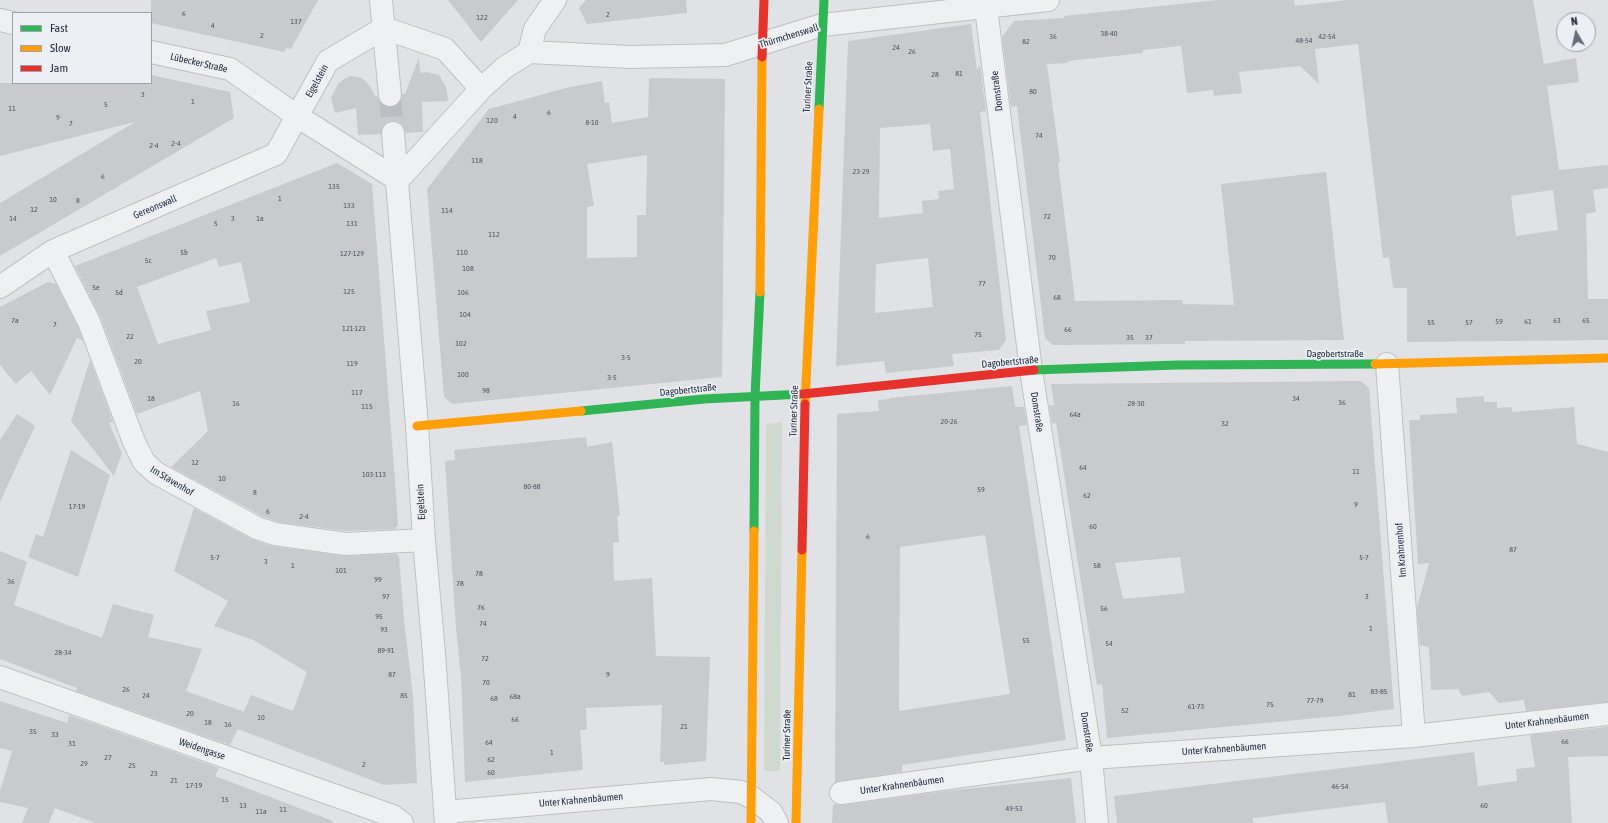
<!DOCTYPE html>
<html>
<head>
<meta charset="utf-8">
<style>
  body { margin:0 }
  #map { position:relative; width:1608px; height:823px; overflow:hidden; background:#e0e2e5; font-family:"Asap Condensed",sans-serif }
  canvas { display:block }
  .legend { position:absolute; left:12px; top:12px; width:140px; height:72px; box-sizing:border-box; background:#ecf0f5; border:1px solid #9da2ac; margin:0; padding:5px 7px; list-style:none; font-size:12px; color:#262e3f }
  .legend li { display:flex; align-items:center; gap:8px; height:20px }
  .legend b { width:20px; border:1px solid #9da2ac }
  .north { position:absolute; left:1556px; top:12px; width:40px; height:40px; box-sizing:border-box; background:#ecf0f5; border:1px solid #9da2ac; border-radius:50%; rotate:351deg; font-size:11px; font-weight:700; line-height:16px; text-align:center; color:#262e3f }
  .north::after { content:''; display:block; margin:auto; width:14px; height:18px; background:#676d79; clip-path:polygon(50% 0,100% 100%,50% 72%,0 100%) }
</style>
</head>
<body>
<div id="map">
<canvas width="1608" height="823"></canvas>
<ul class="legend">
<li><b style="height:5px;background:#30b455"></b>Fast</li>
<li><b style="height:5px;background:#ff9f0a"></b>Slow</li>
<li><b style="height:5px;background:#e5322d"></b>Jam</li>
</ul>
<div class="north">N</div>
</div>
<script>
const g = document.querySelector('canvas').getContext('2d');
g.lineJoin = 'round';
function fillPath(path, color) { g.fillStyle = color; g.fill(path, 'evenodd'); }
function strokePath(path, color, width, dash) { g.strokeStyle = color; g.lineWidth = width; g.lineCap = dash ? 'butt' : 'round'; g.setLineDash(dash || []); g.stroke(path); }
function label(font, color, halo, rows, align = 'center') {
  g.font = font + ' "Asap Condensed",sans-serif'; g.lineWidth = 3.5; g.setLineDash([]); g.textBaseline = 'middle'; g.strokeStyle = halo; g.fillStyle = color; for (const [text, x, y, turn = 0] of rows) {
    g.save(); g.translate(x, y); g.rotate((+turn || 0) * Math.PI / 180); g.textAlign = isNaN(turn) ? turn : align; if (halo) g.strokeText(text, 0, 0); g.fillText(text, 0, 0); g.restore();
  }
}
const green = new Path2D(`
  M782,422l-2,349h-16l2,-347z`);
const building = new Path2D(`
  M151,0h167l-27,49 -5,-1 -2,4 -133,-29z
  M448,0h70l-37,42z
  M586,0h100l1,13 -100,11 -8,-16z
  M1218,0h76l1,6 53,-6h185l11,64 32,-6 3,24 -32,4 12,84 49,-5v23l-15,2 3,22 -10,2 2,85h20v41l-201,2v-54h-14l-4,-31 -6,1 -25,-214 -43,5 4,35 -19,-18 -61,6 3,21 -28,3 -1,-6 -26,3 -6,-47 -38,4v3l-75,8v2l-21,1 13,98 -2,1 17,138 107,-1 1,4 51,1 -13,-121 105,-12 18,168 -159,1v3l-132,1 -8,-7 -28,-232 -6,1 -9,-70 12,-16 50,-3v-2zM1553,190l5,40 -42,6 -5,-40z
  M971,24l6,46 3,-5 6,46 -6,1 26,228 -7,10 -47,4 2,12 -68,7 -2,-12 -48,5 12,-325zM930,124l3,27 17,-2 4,40 -16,2 1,8 -17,2 1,12 -44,5 1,-90zM928,258l5,49 -58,6 1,-49z
  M419,57l1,16 7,-1 12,3 7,12 2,14 -26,1 1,30 -17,1 -3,-7 -4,-4 -7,-1 -6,2 -4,5 -1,6 -23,1 -2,-27 -21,5 -4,-15 7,-14 6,-5 7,-3 11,2 8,8 5,10h2l3,7 4,3 7,1 6,-2 4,-4 1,-7h3z
  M151,75l79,17 4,26 -234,138v-53l135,-81 -135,34v-73h151z
  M649,78l76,1 -3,298 -270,27 -8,-7 -17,-208 62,-80 77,-21 36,-7 3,22 4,-1 3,21 36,-6zM647,155l-1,60h-9v42l-50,1v-51l7,-1 -7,-42z
  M337,163l35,21 24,310 2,31 -3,4 -48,2 -69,-9 -16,-6 -91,-49 37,-36 -8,-40 -63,23 -36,-96 -26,-52zM216,258l3,9 22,-5 9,40 -44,9 5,19 -53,14 -21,-57z
  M48,282l8,2 22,43 5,14 -6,-3 -27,57 -19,-24 -15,13 -16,-19v-58z
  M90,360l23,62 -4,1 13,30 -8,23 -43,-55z
  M1361,381l8,7 25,321 -55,7 -232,22 -5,-54 -5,1 -41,-262 -4,1 -3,-19h5l-3,-21zM1180,557l5,36 -62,6 -8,-36z
  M1012,386l3,21h9l3,18 -8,1 47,314 -164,25v7l-67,10 2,-368 42,-3 -1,-11 12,-1v-1zM985,535l25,159 -111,17 1,-164z
  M1484,396v6h13v6l15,-1v5l62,-5 3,37 31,8v250l-82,9 -2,-11 -25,3 -10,-11 -27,4 -4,-7 -27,1 -2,-43 -9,-2 -3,-37 12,-45 -11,1 -9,-144h11v-5l37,-2 -1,-15z
  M17,414l18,12 -35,76v-62z
  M586,437l1,10 25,-5 8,73 -3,1 2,26 -6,1 1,38 38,-3 4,78 54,1 -4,104 -42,4v-3h-4l2,-57 -76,3 1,22h-7l3,40 -118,12 -4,-106 -5,-47 -11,-168 10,-1 -1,-10z
  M71,450l39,25 -32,102 -50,-20 8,-23 7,3z
  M194,508l57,31 20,7 73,10 52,-2 3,2 5,64 9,76 4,87 -33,2 -146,-56 -8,16 -154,-54 1,-3 -77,-29v-108l27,11 -13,43 88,33 11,-34 41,11 -6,22 54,12 -16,42 58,21 7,-17 42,16 14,-39 -54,-32 -39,-14 14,-25 -54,-30z
  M0,701l67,22 2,-8 150,53 -4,8 118,45v2h-238l-40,-15 -6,15h-27l6,-15 -28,-6v-11l12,-40 -12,-3z
  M1608,727v29l-40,1 4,66h-184l-3,-21 -132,16v5h-136l-3,-27 360,-44 4,34 39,-5 -1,-12 19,-2 -5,-32z
  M1071,778l5,45h-244l1,-18 2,-1 8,1 103,-14z`);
const streetTunnel = new Path2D(`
  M390,95l3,38`);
const street = new Path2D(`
  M381,0l9,95
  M985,0l46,370 60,388 6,65
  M0,20l13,3
  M151,52l79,17 67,47 101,64
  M529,52l101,5 95,-2 97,-30 226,-25
  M529,52l6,-23 20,-29
  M393,133l24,293 7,114 10,114 12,169
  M398,180l83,-91 23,-21 25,-16
  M53,251l36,71 45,120 10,20 12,11 101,55 18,6 71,10 78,-4
  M0,287l53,-36 223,-97 52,-93 56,-33 61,21 36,40
  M1387,364l27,372
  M0,677l393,139 9,7
  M841,793l250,-35 323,-22 194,-22
  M445,812l266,-23 30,3 10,5 20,15 6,11`);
const fast = new Path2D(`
  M819,109l5,-109
  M1034,370l143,-5 198,-1
  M581,411l123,-12 99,-5
  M754,531l1,-135 5,-104`);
const slow = new Path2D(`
  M760,292l2,-235
  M1375,364l233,-6
  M805,404l14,-295
  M417,426l164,-15
  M751,823l3,-292
  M796,823l6,-273`);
const jam = new Path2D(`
  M762,57l2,-57
  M803,394l231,-24
  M802,550l3,-146`);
const numberNames = [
  ["6",184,13],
  ["2",608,14],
  ["122",482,17],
  ["137",296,21],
  ["4",213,25],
  ["38-40",1109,33],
  ["2",262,35],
  ["36",1053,36],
  ["42-54",1327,36],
  ["48-54",1304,40],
  ["82",1026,41],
  ["24",896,47],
  ["26",912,51],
  ["81",959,73],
  ["28",935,74],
  ["80",1033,91],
  ["3",143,94],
  ["1",193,101],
  ["5",106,104],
  ["11",12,108],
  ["6",549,112],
  ["4",515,116],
  ["9",58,117],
  ["120",492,120],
  ["8-10",592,122],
  ["7",71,123],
  ["74",1039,135],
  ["2-4",176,143],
  ["2-4",154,145],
  ["118",477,160],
  ["23-29",861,171],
  ["6",103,176],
  ["135",334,186],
  ["1",280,198],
  ["10",53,199],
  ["8",78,200],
  ["133",349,205],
  ["12",34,209],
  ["114",447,210],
  ["72",1047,216],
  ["14",13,218],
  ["3",233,218],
  ["1a",260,218],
  ["5",216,223],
  ["131",352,223],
  ["112",494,234],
  ["5b",184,252],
  ["110",462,252],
  ["127-129",352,253],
  ["70",1052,257],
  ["5c",148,260],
  ["108",468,268],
  ["77",982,283],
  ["5e",96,287],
  ["125",349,291],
  ["5d",119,292],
  ["106",463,292],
  ["68",1057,297],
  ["104",465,314],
  ["7a",15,320],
  ["63",1557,320],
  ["65",1586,320],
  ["59",1499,321],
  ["61",1528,321],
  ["55",1431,322],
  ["57",1469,322],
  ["7",55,324],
  ["121-123",354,328],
  ["66",1068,329],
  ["75",978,334],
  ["22",130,336],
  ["35",1130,337],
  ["37",1149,337],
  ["102",461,343],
  ["3-5",626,357],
  ["20",138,361],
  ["119",352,363],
  ["100",463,374],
  ["3-5",612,377],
  ["98",486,390],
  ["117",357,392],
  ["18",151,398],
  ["34",1296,398],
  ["36",1342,402],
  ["16",236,403],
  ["28-30",1136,403],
  ["115",367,406],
  ["64a",1075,414],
  ["20-26",949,421],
  ["32",1225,423],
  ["12",195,462],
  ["64",1083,467],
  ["11",1356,471],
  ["103-113",374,474],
  ["10",222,478],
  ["80-88",532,486],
  ["59",981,489],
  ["8",255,492],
  ["62",1087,495],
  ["9",1356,504],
  ["17-19",77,506],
  ["6",268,511],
  ["2-4",304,516],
  ["60",1093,526],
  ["6",868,536],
  ["87",1513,549],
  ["5-7",215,557],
  ["5-7",1364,557],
  ["3",266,561],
  ["1",293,565],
  ["58",1097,565],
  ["101",341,570],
  ["78",479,573],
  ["99",378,579],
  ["36",11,581],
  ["78",460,583],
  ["97",386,596],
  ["3",1367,596],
  ["76",481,607],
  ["56",1104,608],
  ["95",379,616],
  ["74",483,623],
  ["1",1371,628],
  ["93",384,629],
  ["55",1026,640],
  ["54",1109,643],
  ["89-91",386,650],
  ["28-34",63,652],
  ["72",485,658],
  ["87",392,674],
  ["9",608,674],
  ["70",486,682],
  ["26",126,689],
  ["83-85",1379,691],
  ["81",1352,694],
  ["24",146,695],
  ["85",404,695],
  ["68a",515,696],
  ["68",494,698],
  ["77-79",1315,700],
  ["75",1270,704],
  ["61-73",1196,706],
  ["52",1125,710],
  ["20",190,713],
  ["10",261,717],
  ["66",515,719],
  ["18",208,722],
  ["16",228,724],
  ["21",684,726],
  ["35",33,731],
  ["33",55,734],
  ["66",1565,741],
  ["64",489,742],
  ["31",72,743],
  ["1",552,752],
  ["27",108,757],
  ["62",491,759],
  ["29",84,763],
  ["2",364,764],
  ["25",132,765],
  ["60",491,772],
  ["23",154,773],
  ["21",174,780],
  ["17-19",194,785],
  ["46-54",1340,786],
  ["15",225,799],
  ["13",243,805],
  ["60",1484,805],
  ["49-53",1014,808],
  ["11",283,809],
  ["11a",261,811]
];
const streetNames = [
  ["Thürmchenswall",789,36,-17],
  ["Lübecker Straße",199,63,13],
  ["Eigelstein",317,81,-61],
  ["Turiner Straße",808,87,-87],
  ["Domstraße",997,91,-97],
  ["Gereonswall",155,207,-23],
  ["Dagobertstraße",1335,354],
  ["Dagobertstraße",1010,362,-5],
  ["Dagobertstraße",688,390,-6],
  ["Turiner Straße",794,411,-88],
  ["Domstraße",1037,412,81],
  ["Im Stavenhof",172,481,31],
  ["Eigelstein",421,502,-93],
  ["Im Krahnenhof",1401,550,-94],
  ["Unter Krahnenbäumen",1547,721,-7],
  ["Domstraße",1087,732,81],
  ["Turiner Straße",787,735,-89],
  ["Weidengasse",202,749,19],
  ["Unter Krahnenbäumen",1224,749,-4],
  ["Unter Krahnenbäumen",902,785,-8],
  ["Unter Krahnenbäumen",581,800,-5]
];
fillPath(green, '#d0d9d0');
fillPath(building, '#c8cacd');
strokePath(streetTunnel, '#bbbec4', 22, [22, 11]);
strokePath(street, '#bec0c3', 24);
strokePath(street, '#eff0f2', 22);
strokePath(fast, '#30b455', 9);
strokePath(slow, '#ff9f0a', 9);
strokePath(jam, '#e5322d', 9);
label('8px', '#4f5663', null, numberNames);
label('10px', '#262e3f', '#ecf0f5', streetNames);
</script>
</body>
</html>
